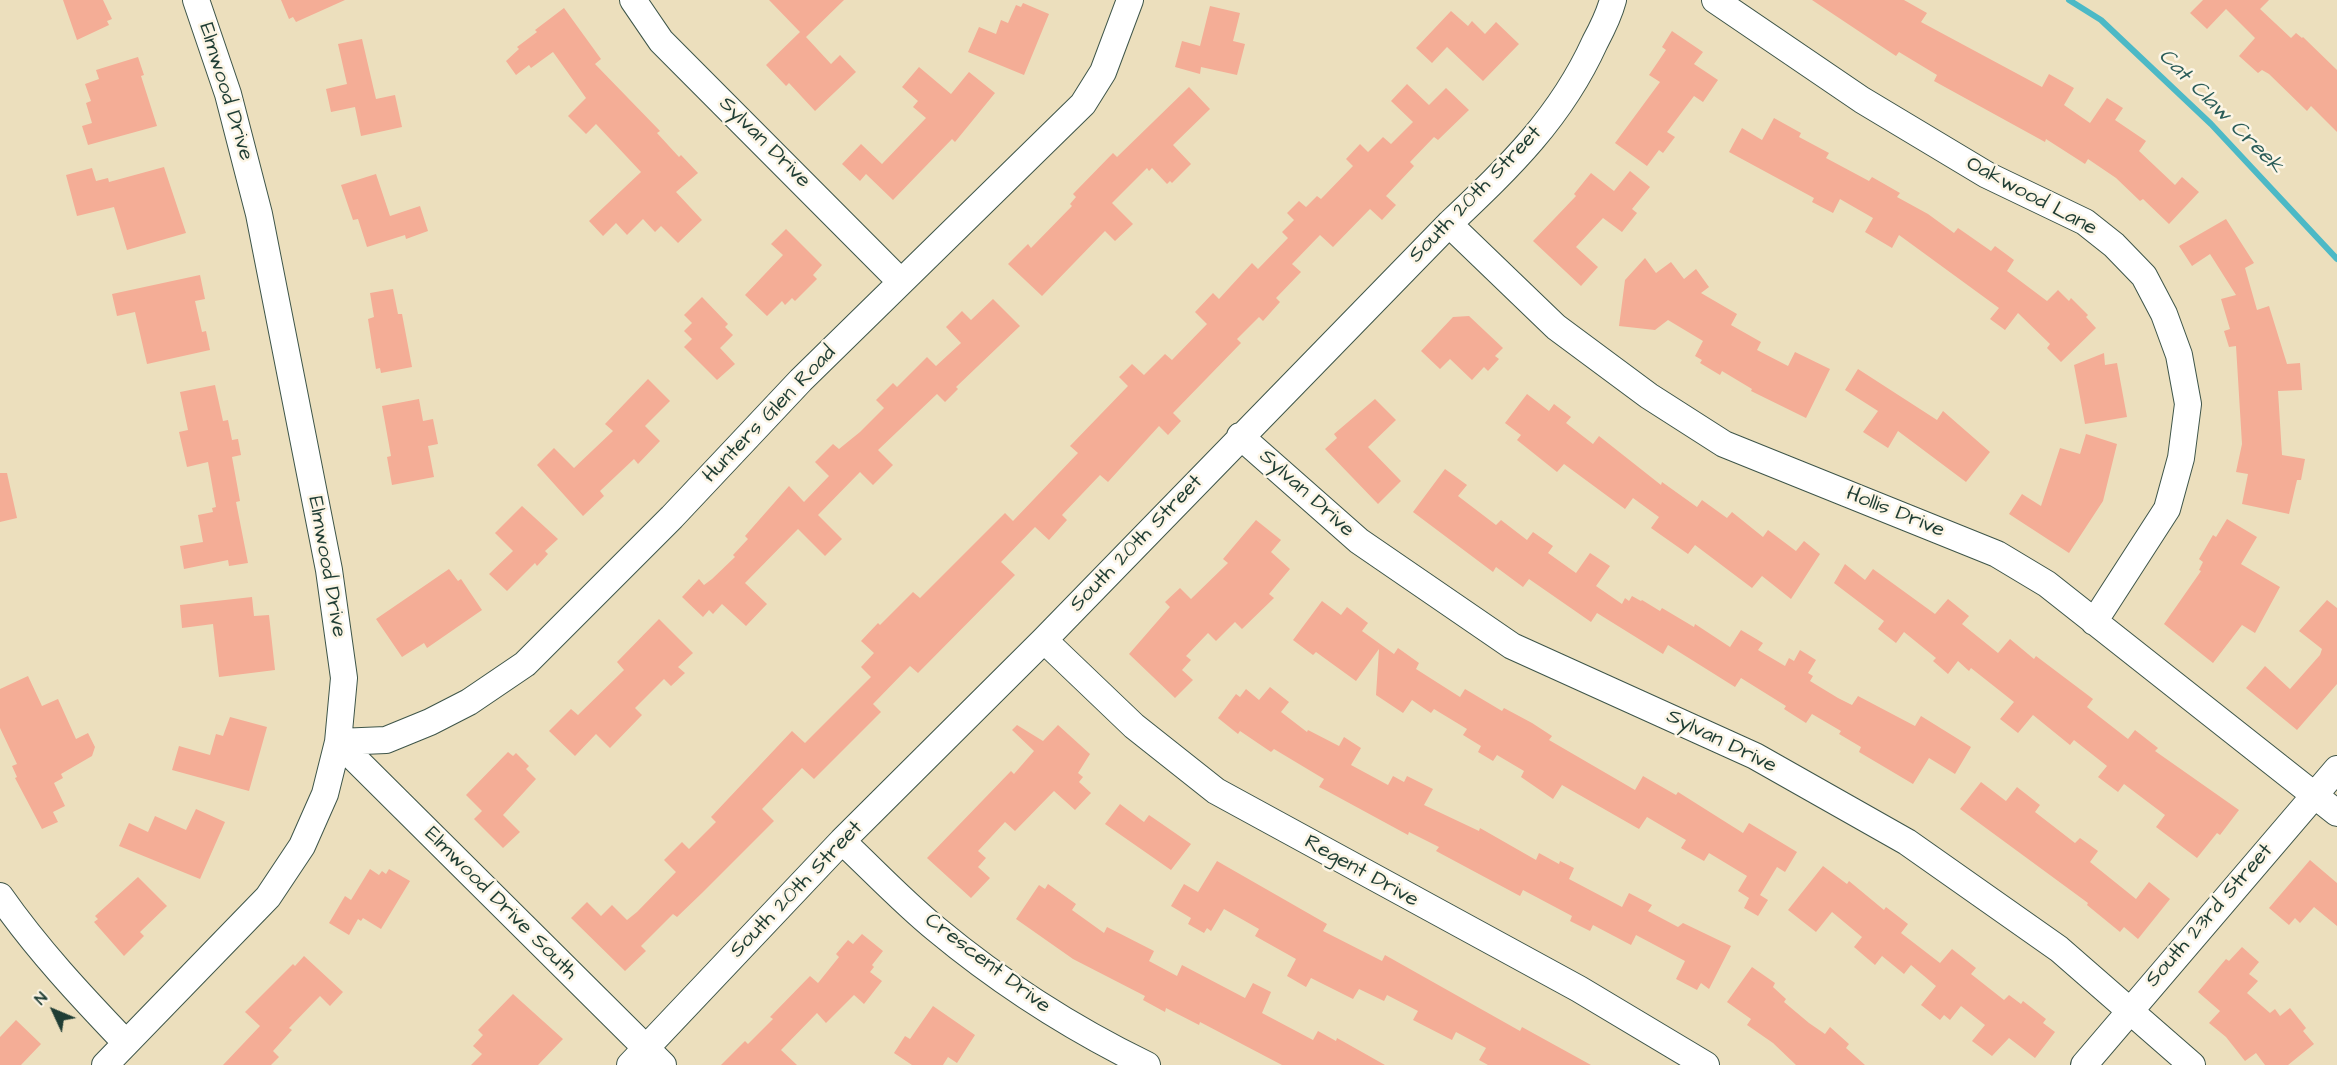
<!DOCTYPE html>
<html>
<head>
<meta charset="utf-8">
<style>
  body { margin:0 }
  #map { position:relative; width:2337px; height:1065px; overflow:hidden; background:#ecdfbd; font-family:"Architects Daughter",sans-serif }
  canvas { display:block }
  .north { position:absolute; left:24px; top:981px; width:60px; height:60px; -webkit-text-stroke:4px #fcf5e5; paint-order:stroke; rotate:314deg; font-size:16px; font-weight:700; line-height:24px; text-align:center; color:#1f3d34 }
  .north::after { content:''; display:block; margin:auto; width:21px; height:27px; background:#1f3d34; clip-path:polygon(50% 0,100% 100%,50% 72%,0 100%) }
</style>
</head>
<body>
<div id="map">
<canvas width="2337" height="1065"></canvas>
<div class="north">N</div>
</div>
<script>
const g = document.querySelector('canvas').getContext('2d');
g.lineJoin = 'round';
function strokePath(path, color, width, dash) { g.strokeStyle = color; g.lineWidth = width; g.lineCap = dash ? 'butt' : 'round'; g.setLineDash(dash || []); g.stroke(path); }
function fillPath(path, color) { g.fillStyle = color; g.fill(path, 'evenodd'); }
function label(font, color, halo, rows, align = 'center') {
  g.font = font + ' "Architects Daughter",sans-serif'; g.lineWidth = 5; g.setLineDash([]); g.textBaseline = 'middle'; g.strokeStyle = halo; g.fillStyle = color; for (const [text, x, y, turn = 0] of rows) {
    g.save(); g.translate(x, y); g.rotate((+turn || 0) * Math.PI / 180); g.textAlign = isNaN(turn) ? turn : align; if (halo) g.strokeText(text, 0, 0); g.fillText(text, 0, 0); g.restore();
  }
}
const stream = new Path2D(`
  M2069,0l32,20 110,104 126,135`);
const building = new Path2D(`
  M63,0h40l9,19 -5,2 2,4 -32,15z
  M281,0h64l-49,22 -3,-5 -4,2z
  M769,0h75l-38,37 25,27 9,-9 16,17 -41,39 -26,-28 -3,3 -20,-21 34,-33z
  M1812,0h92l23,13 -6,9 121,65 7,-13 25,14 -10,17 26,18 17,-25 16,10 -8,12 31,21 -7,10 36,34 7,-8 17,15 -30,32 -26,-25 -3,2 -24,-23 -28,-19 -3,5 -39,-25 -1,3 -111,-61 3,-6 -38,-23 -3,4z
  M2203,0h66l-9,9 31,29 5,-5 6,5 1,-1 34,33v62l-26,-26 -4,5 -38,-37 -7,-4 -4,3 -19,-17 16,-18 -29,-29 -19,20 -17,-16z
  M1023,3l26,11 -25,61 -56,-23 11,-25 17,7 5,-14 7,3 8,-18 5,2z
  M1210,6l30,7 -7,28 12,3 -8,31 -36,-8 -1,7 -25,-7 7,-26 18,5z
  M564,8l37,51 -6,5 65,67 -3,2 22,24 2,-2 17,18 -22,19 26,28 -24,23 -17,-17 -6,6 -12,-13 -16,16 -11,-12 -13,13 -14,-15 52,-49 -45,-48 -10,10 -18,-18 18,-18 -33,-46 -22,16 -2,-3 -13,10 -10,-14 13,-12 -2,-2 20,-15 -2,-2z
  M1451,11l17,15 4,-5 13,13 11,-12 23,22 -36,37 -36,-34 -15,16 -16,-15z
  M1672,31l31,21 -9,12 24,16 -15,22 -9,-6 -27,36 8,5 -12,16 -4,-3 -12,16 -32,-23 45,-61 -11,-7 17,-25 -4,-3z
  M362,39l14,60 19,-4 7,32 -41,9 -6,-29 -24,5 -5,-23 21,-5 -9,-40z
  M138,57l6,18 -3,1 16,50 -69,19 -6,-19 10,-3 -6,-20 5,-2 -6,-17 14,-5 -3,-9z
  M919,67l32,27 18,-22 26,21 -40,49 -3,-3 -59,61 -27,-26 -6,7 -18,-17 19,-20 21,20 44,-46 -13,-11 5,-6 -16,-14z
  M1407,84l22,21 17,-17 23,22 -31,30 -4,-3 -24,25 4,4 -28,30 10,9 -14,15 -12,-11 -37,38 -13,-12 -28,29 9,8 -25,26 4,4 -17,19 -4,-4 -22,22 4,4 -68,70 8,8 -13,14 -9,-9 -51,56 -8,-7 -38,40 5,5 -18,20 -14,-13 -34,35 14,13 -97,98 -8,-7 -37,38 8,8 -67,67 -12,-11 -40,41 12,12 -72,72 -25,24 -4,-3 -32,32 5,5 -21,20 -54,-53 16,-16 14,14 11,-11 15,15 10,-8 39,-40 -12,-12 18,-18 7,7 27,-27 -5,-5 81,-86 13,12 66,-66 -10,-10 13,-14 -13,-12 17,-18 2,2 33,-33 7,6 85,-85 8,8 65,-68 -8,-7 58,-60 -9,-9 13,-13 12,11 21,-21 7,6 35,-36 -12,-12 18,-19 6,6 33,-36 6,6 30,-31 -6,-6 12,-12 -7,-7 12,-12 7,6 11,-11 4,3 32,-33 -7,-7 14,-15 8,8 15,-15 8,7 22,-22 -22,-21z
  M1189,87l21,22 -37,36 18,19 -19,19 -2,-2 -3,3 -15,-16 -3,3 -2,-3 -35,35 21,21 -18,17 -10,-10 -63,65 -34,-32 20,-20 3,4 41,-42 -2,-2 6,-7 -3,-3 40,-41 4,4z
  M1774,118l27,15 -2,4 30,16 -3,5 43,23 3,-4 28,16 -3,4 31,17 26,19 4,-5 33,23 4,-5 19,14 -7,11 40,30 11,-11 11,11 2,-3 17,17 -2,2 10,11 -35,34 -14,-14 3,-4 -32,-31 -13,17 -15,-11 9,-11 -100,-73 -7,13 -27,-16 8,-14 -33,-19 -7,14 -21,-11 2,-4 -85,-46 13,-24 20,12z
  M164,167l22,66 -59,17 -13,-43 -37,9 -11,-41 26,-7 4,13 12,-3 1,4z
  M1630,171l20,16 -18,22 5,4 -15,19 -19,-14 -27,29 22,20 -17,19 -48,-45 43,-45 -2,-2 17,-21 23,18z
  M376,174l14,42 30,-10 8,25 -22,8 -1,-4 -38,12 -9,-28 -5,1 -12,-35z
  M2226,219l28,44 -9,5 12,42 12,-4 18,58 13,-1 2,27 -24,1 4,64 23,4 -4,21h-4l-8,34 -47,-10 6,-30 -12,-2 6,-28 -6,-98 -7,1 -5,-16 6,-2 -9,-30 15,-4 -26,-41 -18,12 -13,-20z
  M786,229l36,36 -9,10 4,4 -22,22 -3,-3 -7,7 -3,-4 -15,15 -22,-21 38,-40 -12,-11z
  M1645,258l11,15 15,-11 13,17 12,-10 13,18 -8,6 36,21 -6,11 30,17 -4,8 31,16 7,-14 35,17 -24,49 -55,-27 1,-2 -30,-18 -2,4 -20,-12 2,-3 -7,-4 8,-15 -35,-21 -13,10 -36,-4 6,-46z
  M200,275l5,24 -10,2 7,31 4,-1 4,19 -63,14 -12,-52 -18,4 -5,-22z
  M393,289l5,25h4l10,53 -31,6 -1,-5 -4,1 -8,-50 6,-2 -4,-24z
  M702,297l26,27 -3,3 8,8 -13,13 15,16 -18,16 -33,-33 8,-8 -8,-8 8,-8 -8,-8z
  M993,299l27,27 -64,61 2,2 -13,13 -8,-8 -59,56 15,15 -20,20 -13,-13 -42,43 24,24 -17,17 -27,-27 -53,54 22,21 -21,22 -24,-22 -9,10 -4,-4 -6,7 -21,-20 17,-18 5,6 8,-6 23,-22 -2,-2 15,-16 -3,-3 44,-50 15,16 25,-26 -14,-14 18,-18 6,5 21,-17 24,-24 -8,-8 17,-17 4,4 30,-30 9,9 25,-23 -15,-16 16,-16 9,9z
  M1469,316l34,32 -8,8 4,3 -11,12 -4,-4 -12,13 -22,-21 -10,10 -19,-18 32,-34z
  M2104,353l1,12 12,-2 10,54 -42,7 -11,-59z
  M1858,369l79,51 6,-9 47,41 -24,30 -68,-51 -10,17 -25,-16 15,-21 -33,-21z
  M648,379l22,22 -25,25 15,15 -22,23 -4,-5 -34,32 4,5 -21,20 -46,-51 17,-17 20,20 39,-37 -8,-7z
  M215,385l8,36 5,-1 4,20 6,-1 3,16 -9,2 8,44 -4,1 12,61 -19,3 -1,-6 -44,9 -4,-23 23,-4 -5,-27 15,-3 -1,-4 4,-1 -8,-45 -21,5 -8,-35 9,-2 -8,-38z
  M1527,394l22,17 5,-7 17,13 -5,6 27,21 6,-8 62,49 1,-3 35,25 5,-7 25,18 5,-6 31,25 5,-7 28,21 8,-10 16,13 -29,45 -29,-23 -10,12 -57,-43 -7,9 -37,-26 8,-11 -26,-19 -8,11 -61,-45 -7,8 -40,-32 4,-5 -16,-12z
  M419,399l4,22 10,-2 5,25 -10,2 6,31 -42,8 -5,-28 4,-1 -9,-50z
  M1375,399l21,21 -28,27 33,34 -23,23 -53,-55 12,-11 -3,-4z
  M2086,434l31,10 -14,57 -34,52 -60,-39 13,-20 19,12 19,-58 20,6z
  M1445,469l22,16 -9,11 38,29 5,-5 26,20 6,-8 20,14 -5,7 28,20 14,-20 20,13 -14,20 26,18 3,-6 4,3 3,-5 9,5 1,-1 18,11 2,-3 32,19 1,-3 35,23 11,-17 22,13 -5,7 27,16 4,-8 5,3 6,-11 16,10 -8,13 5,3 -3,5 28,17 14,7 6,-9 57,30 6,-10 50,31 -16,27 -26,-16 -16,26 -54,-32 2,-5 -22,-13 2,-3 -29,-17 -6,9 -22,-14 2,-3 -45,-28 -6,9 -67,-42 -5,9 -66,-41 -6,9 -62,-43 -6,8 -27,-20 -3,5 -80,-60z
  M0,473h7l10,45 -17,4z
  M522,506l36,33 -13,12 3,3 -11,12 -2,-3 -28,28 -18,-17 24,-23 -18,-18z
  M2227,519l30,18 -16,27 39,23 -25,46 -13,-8 -29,38 -49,-39 37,-53 -2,-1 4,-8 -4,-3 14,-24 3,2z
  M1256,520l25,20 -10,12 19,17 -21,25 5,4 -32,31 -7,-7 -19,19 -8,-8 -22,23 5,4 -9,10 11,10 -18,18 -46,-44 41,-47 -5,-5 15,-14 11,11 37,-36 -5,-4z
  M1845,564l20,16 8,-11 62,45 13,-15 21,17 -7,8 36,29 12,-14 24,20 2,-3 57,43 -6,8 41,32 7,-9 23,18 -3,3 84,59 -19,25 -3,-2 -20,25 -41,-31 9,-12 -41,-31 -6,8 -20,-15 9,-11 -33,-26 -4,5 -37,-30 -15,18 -18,-14 14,-17 -43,-34 -2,3 -11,-10 -10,13 -15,-13 3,-3 -32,-26 -8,11 -18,-14 6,-8 -50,-38z
  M449,569l9,12 3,-2 21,31 -55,38 -3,-5 -22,14 -26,-38z
  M252,597l2,19 15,-1 6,55 -56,7 -6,-53 -31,4 -2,-23z
  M2327,600l10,8v76l-40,46 -51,-42 19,-22 25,23 30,-34 2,-6 -23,-18z
  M1322,601l19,14 6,-8 21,16 -6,8 32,23 4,-6 21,15 -3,6 44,28 5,-8 37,22 2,-3 28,15 20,13 -3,4 86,50 8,-14 33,19 2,-3 65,41 6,-10 48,29 -12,20 -8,-5 -17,28 8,5 -10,16 -14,-8 5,-10 -11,-7 9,-15 -38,-23 -5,8 -23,-13 5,-8 -39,-23 -8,12 -77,-44 -9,14 -32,-22 3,-6 -27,-16 -4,6 -15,-9 3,-6 -18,-11 4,-6 -33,-20 -3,4 -19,-13 -9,13 -27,-18 3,-46 -23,32 -40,-29 -3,3 -20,-15z
  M659,619l34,34 -15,14 7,6 -14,13 -7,-7 -29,29 7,7 -32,33 -14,-14 -21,22 -26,-25 22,-22 7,6 46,-45 -7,-8z
  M28,676l14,30 16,-7 18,40 12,-6 7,14 -3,9 -31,18 2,4 -9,5 11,23 -12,6 5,10 -16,7 -27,-51 2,-1 -5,-11 5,-2 -17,-36v-39z
  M1270,687l19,15 -8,10 26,20 1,-2 31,16 5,-9 17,11 -10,17 37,20 5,-9 11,6 3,-6 26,13 -9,16 55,26 1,-3 56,32 3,-7 20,11 1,-3 14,7 -5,11 53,28 7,-14 23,12 -4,6 30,16 5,-4 48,23 -22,43 -8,-6 -4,7 -21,-11 9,-18 -49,-26 -5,10 -38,-20 -3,6 -20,-10 2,-5 -49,-26 -3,6 -84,-45 3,-4 -30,-15 -1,3 -81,-44 -8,-4 5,-8 -50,-30 -3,3 -31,-21 -2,3 -20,-16 18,-24 4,3 6,-8 13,11z
  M230,717l37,10 -18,64 -77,-21 7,-24 31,9 6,-21 7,2z
  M1017,725l26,16 15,-16 32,29 -12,19 5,4 -4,5 12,11 -16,17 -21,-19 -39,40 -10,-9 -27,29 8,7 -8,9 12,11 -19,20 -44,-40 84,-87 3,3 20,-23 -22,-21z
  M508,752l5,4 3,-3 13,13 -3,3 10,10 -33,36 17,17 -17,16 -29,-29 8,-8 -16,-16z
  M1981,782l25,19 11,-14 23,18 -5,7 40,31 5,-5 18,13 -8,11 46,37 13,-17 21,17 -32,40 -14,-12 -4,5 -33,-27 1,-2 -128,-94z
  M1120,804l24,18 5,-7 42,29 -20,26 -66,-46z
  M196,809l29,13 -25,57 -81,-33 10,-23 19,9 7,-16 31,14z
  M2310,860l27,23v43l-23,-19 -14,16 -5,-5 -6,7 -20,-17z
  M1217,861l110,63 -4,7 59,30 3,-6 135,76 2,-4 69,38h-103l-9,-5 7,-12 -30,-16 -4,8 -39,-20 5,-9 -31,-16 -3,6 -25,-12 -6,10 -42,-21 -5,9 -19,-11 9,-17 -41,-23 4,-7 -35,-20 -13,22 -4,-3 -3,5 -16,-9 3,-6 -20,-12 13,-22 14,8z
  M1823,866l24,18 2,-3 35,29 2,-3 22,17 -7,9 39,30 12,-14 24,19 -5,6 33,26 5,-5 12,9 2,-3 23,18 -3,4 12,9 -20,26 -26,-20 -17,18 -20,-15 13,-16 -24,-19 -11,14 -6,-5 -4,5 -19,-15 15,-19 -25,-21 -7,9 -22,-18 -7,9 -21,-18 8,-10 -30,-25 -16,20 -28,-22z
  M370,869l9,6 3,-4 4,3 3,-5 21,12 -29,48 -18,-11 -2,3 -3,-2 -9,16 -20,-12 16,-27 6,4z
  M138,877l29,29 -27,26 4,4 -20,20 -30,-34 4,-3 -3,-3z
  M1048,884l28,20 -4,6 32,23 3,-6 47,24 -5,10 28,15 5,-11 63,33 8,-15 18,9 -9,21 51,27 5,-9 18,10 1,-3 48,27h-103l-82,-43 -1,3 -33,-17 -1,4 -22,-12 2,-4 -72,-37 -57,-40 23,-34 6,4z
  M862,934l21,17 -11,14 2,2 -4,5 12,9 -18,23 -10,-9 -28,28 -9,-10 -36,37 16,15h-76l24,-24 3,3 25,-25 -3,-2 40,-41 8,7 21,-26 -3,-3 12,-14 5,4z
  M2242,947l17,15 -10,12 9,7 -11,12 23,20 5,-4 5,7 10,-8 16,20 -3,3 11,13 -26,21h-23l-9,-12 -11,8 -19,-24 -17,-14 11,-12 -22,-19 28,-33 3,2z
  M304,956l39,36 -13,14 -10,-10 -31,32 3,2 -19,21 6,6 -8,8h-48l37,-39 -15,-14 48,-48 2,2z
  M1752,967l23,16 -2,4 13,12 -2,3 25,21 16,11 5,-7 19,17 -3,4 19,17h-69l-23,-22 -26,-18 4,-6 -24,-17z
  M513,994l50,45 -25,26h-67l11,-11 -9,-8 10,-11 -5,-5z
  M933,1006l42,29 -18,28 -9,-6 -5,8h-31l-18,-12 11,-17 5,3z
  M16,1020l25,24 -20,21h-21v-28z`);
const minor = new Path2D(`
  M633,0l28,41 240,241
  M1715,0l147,100 125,75 98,47 29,23 30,31 20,38 15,41 9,49 -7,54 -14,51 -73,113
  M1449,224l107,103 93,69 75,48 273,110 50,30 290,229
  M1240,436l119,105 153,105 243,110 152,86 152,107 133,116
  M1044,640l90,86 82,65 363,198 127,76
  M338,742l48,-2 44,-18 39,-20 56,-38 147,-147 129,-137 282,-276 20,-32 27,-72
  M338,742l325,323
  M842,841c31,29 61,61 94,88 65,54 135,99 211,136
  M0,896c37,53 81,100 126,147
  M105,1065l163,-168 34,-51 23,-52 13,-52 6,-64 -15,-108 -70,-356 -31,-120 -32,-94
  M630,1065l212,-224 202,-201 405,-416c60,-57 111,-105 146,-182 7,-13 14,-27 18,-42
  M2084,1065l253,-296`);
const streetNames = [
  ["Elmwood Drive",225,92,73],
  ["Sylvan Drive",764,143,45],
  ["South 20th Street",1476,195,-46],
  ["Oakwood Lane",2031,197,28],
  ["Hunters Glen Road",770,415,-46],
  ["Sylvan Drive",1306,494,42],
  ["Hollis Drive",1895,513,22],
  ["South 20th Street",1137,544,-46],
  ["Elmwood Drive",326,567,80],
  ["Sylvan Drive",1721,742,26],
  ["Regent Drive",1361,872,29],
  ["South 20th Street",797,890,-46],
  ["Elmwood Drive South",500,904,45],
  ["South 23rd Street",2210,916,-49],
  ["Crescent Drive",987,964,37]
];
const waterNames = [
  ["Cat Claw Creek",2220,112,45]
];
strokePath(stream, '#4cb9c6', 6);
fillPath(building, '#f4ad96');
strokePath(minor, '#3e5549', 28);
strokePath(minor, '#fff', 26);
label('21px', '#1f3d34', '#fcf5e5', streetNames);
label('italic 22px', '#2a5c58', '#fcf5e5', waterNames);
</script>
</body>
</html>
